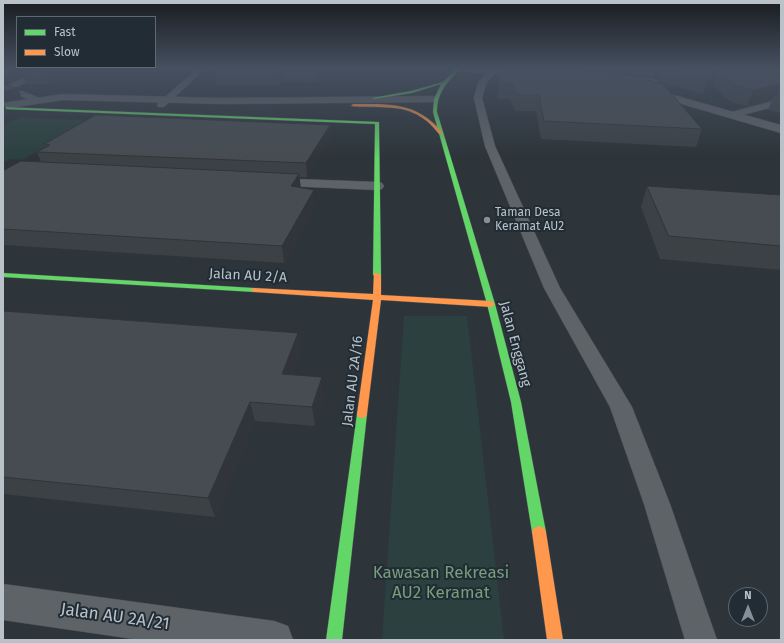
<!DOCTYPE html>
<html>
<head>
<meta charset="utf-8">
<style>
  body { margin:0 }
  #map { position:relative; width:784px; height:643px; overflow:hidden; background:#2d343a; font-family:"Fira Sans",sans-serif }
  canvas { display:block }
  .frame { position:absolute; inset:0; border:4px solid #b9c2c9; pointer-events:none }
  .legend { position:absolute; left:16px; top:16px; width:140px; height:52px; box-sizing:border-box; background:#212c34; border:1px solid #5e6870; margin:0; padding:5px 7px; list-style:none; font-size:12px; color:#b9c2c9 }
  .legend li { display:flex; align-items:center; gap:8px; height:20px }
  .legend b { width:20px; border:1px solid #5e6870 }
  .north { position:absolute; left:728px; top:587px; width:40px; height:40px; box-sizing:border-box; background:#212c34; border:1px solid #5e6870; border-radius:50%; rotate:0deg; font-size:11px; font-weight:700; line-height:16px; text-align:center; color:#b9c2c9 }
  .north::after { content:''; display:block; margin:auto; width:14px; height:18px; background:#889097; clip-path:polygon(50% 0,100% 100%,50% 72%,0 100%) }
</style>
</head>
<body>
<div id="map">
<canvas width="784" height="643"></canvas>
<div class="frame"></div>
<ul class="legend">
<li><b style="height:5px;background:#63d668"></b>Fast</li>
<li><b style="height:5px;background:#ff974d"></b>Slow</li>
</ul>
<div class="north">N</div>
</div>
<script>
const g = document.querySelector('canvas').getContext('2d');
g.lineJoin = 'round';
function fillPath(path, color) { g.fillStyle = color; g.fill(path, 'evenodd'); }
function strokePath(path, color, width, dash) { g.strokeStyle = color; g.lineWidth = width; g.lineCap = dash ? 'butt' : 'round'; g.setLineDash(dash || []); g.stroke(path); }
function label(font, color, halo, rows, align = 'center') {
  g.font = font + ' "Fira Sans",sans-serif'; g.lineWidth = 4; g.setLineDash([]); g.textBaseline = 'middle'; g.strokeStyle = halo; g.fillStyle = color; for (const [text, x, y, turn = 0] of rows) {
    g.save(); g.translate(x, y); g.rotate((+turn || 0) * Math.PI / 180); g.textAlign = isNaN(turn) ? turn : align; if (halo) g.strokeText(text, 0, 0); g.fillText(text, 0, 0); g.restore();
  }
}
const green = new Path2D(`
  M21,117l71,4 -70,39 -12,-1 -7,4v-37z
  M404,316h63l37,324h-122z`);
const lane = new Path2D(`
  M40,69h9l-37,21 10,1 18,7 1,2 -1,2 -3,1 -20,-8 -14,-2v-5z
  M197,69h8l-41,38h-6l-1,-2 1,-2z
  M490,69h6l1,2 -11,13 -4,14 13,48 65,142 72,119 38,97 47,136h-32l-41,-136 -34,-97 -66,-119 -59,-142 -11,-48 4,-15z
  M623,75l31,4 4,2 -4,2 -28,-4h-3z
  M781,99v6l-50,13 -5,-3 2,-2z`);
const street = new Path2D(`
  M461,69h37l33,2 5,3 -5,3 -66,-5z
  M648,88l133,37v8l-137,-40 -1,-2z
  M63,94l159,4 212,-2 5,3 -5,3 -212,2 -159,-4 -60,9v-6z
  M270,178l107,4 5,1 2,3 -2,3 -5,1 -112,-5 -2,-3 2,-3z
  M3,584l271,37 14,5 5,14h-153l-137,-20z`);
const fast = new Path2D(`
  M456,69h4c-13,14 -23,23 -23,43l58,192 26,98 25,130 -2,4 -5,2 -5,-2 -2,-4 -21,-130 -24,-98 -54,-192 1,-13 7,-15 -29,9 -38,6 -2,-1 39,-7 32,-9z
  M3,107l376,15 2,153 -4,2 -4,-2 2,-151 -372,-15z
  M3,273l251,15 4,2 -4,2 -251,-15z
  M362,410l4,1 1,3 -25,226h-16l31,-226 1,-3z`);
const slow = new Path2D(`
  M353,104c38,0 64,-2 90,29l-4,1c-5,-6 -11,-13 -18,-17 -21,-14 -46,-8 -70,-11z
  M374,273h3l4,2v20l110,6 4,3 -4,3 -110,-7 -14,114 -1,3 -4,1 -4,-1 -1,-3 16,-114 -119,-8 -4,-2 4,-2 119,6z
  M539,526l5,2 2,4 17,108h-16l-15,-108 2,-4z`);
const wall = new Path2D(`
  M3,69h72l-25,15h-24l-3,-8 -18,9 13,3 4,11 -19,3z
  M323,69l-6,13 -35,-1 -2,4h-64l-2,-11z
  M501,69h280v44l-13,-3 4,-10 -25,6 -16,-4 -18,-17 -10,9 -44,-12 3,-12 -9,7 -32,-4v1l81,55 -6,18 -155,-8 -5,-28h-21l-5,-12h-13z
  M330,125l1,12 -24,40h-8l1,10 15,18 -31,58 -281,-18v-74l38,-9 -4,-10 9,-5 -1,-3z
  M647,186l134,9v75l-121,-11 -19,-52z
  M3,311l295,22 3,18 -9,23 32,22 -9,30 -60,-5 -40,96 -212,-23z`);
const shadedWall = new Path2D(`
  M15,69h22l-15,5 1,2 -20,10v-11z
  M56,69h19l-25,15 -4,-10z
  M318,69h5l-6,13v-11z
  M655,69h8l-1,1 -9,7z
  M718,70l-5,15 -10,9 5,-15z
  M281,71l1,10 -2,4 -2,-11z
  M781,84v12l-6,-2 -3,6 -25,6 6,-16z
  M18,88l4,11 -19,3v-11z
  M3,102l5,11 -5,2z
  M330,125l1,12 -24,40 -1,-14z
  M299,174l2,14 -10,-2z
  M314,190l1,15 -31,58 -2,-17z
  M298,333l3,18 -16,41 -3,-18z
  M322,377l2,19 -9,30 -3,-19z
  M250,402l5,19 -40,96 -7,-19z`);
const building = new Path2D(`
  M3,69h12l-12,6z
  M32,69h24l-10,5h-24z
  M220,69h98l-1,2h-36l-3,3h-64z
  M501,69h66l56,5 40,10 39,45 -158,-8 -5,-26h-22l-5,-11 -13,-1z
  M667,69h114v15l-28,6 -16,-4 -19,-16 -10,9z
  M3,85l15,3 -15,3z
  M781,92v4l-6,-2z
  M96,115l234,10 -24,38 -269,-11 13,-7 -5,-1z
  M21,161l278,13 -8,12 23,4 -32,56 -279,-17v-58z
  M647,186l134,9v51l-112,-10z
  M3,311l295,22 -16,41 40,3 -10,30 -62,-5 -42,96 -205,-21z`);
const markers = [
  [487,220,4,"#889097"]
];
const farPoinames = [
  ["Taman Desa",495,213],
  ["Keramat AU2",495,227]
];
const streetNames = [
  ["Jalan AU 2/A",248,276,3],
  ["Jalan Enggang",515,344,75],
  ["Jalan AU 2A/16",353,381,-83]
];
const nearParknames = [
  ["Kawasan Rekreasi",441,573],
  ["AU2 Keramat",441,593]
];
const nearStreetnames = [
  ["Jalan AU 2A/21",115,617,8]
];
fillPath(green, '#2b403f');
strokePath(lane, '#4b5054', 1);
strokePath(street, '#4b5054', 1);
strokePath(fast, '#4b5054', 1);
strokePath(slow, '#4b5054', 1);
fillPath(lane, '#5e6368');
fillPath(street, '#5e6368');
fillPath(fast, '#63d668');
fillPath(slow, '#ff974d');
fillPath(wall, '#3c4146');
fillPath(shadedWall, '#313539');
fillPath(building, '#464c51');
strokePath(building, '#313539', 1);
const sky = g.createLinearGradient(0, 0, 0, 159);
sky.addColorStop(0, '#191d20');
sky.addColorStop(0.43, '#465060');
sky.addColorStop(1, '#46506000');
g.fillStyle = sky;
g.fillRect(0, 0, 784, 159);
for (const [x, y, r, color] of markers) { const dot = new Path2D(); dot.arc(x, y, r, 0, 2 * Math.PI); g.fillStyle = color; g.fill(dot); strokePath(dot, '#212c34', 1.5); }
label('12px', '#b9c2c9', '#212c34', farPoinames, 'left');
label('14px', '#b9c2c9', '#212c34', streetNames);
label('17px', '#799d7b', '#212c34', nearParknames);
label('17px', '#b9c2c9', '#212c34', nearStreetnames);
</script>
</body>
</html>
